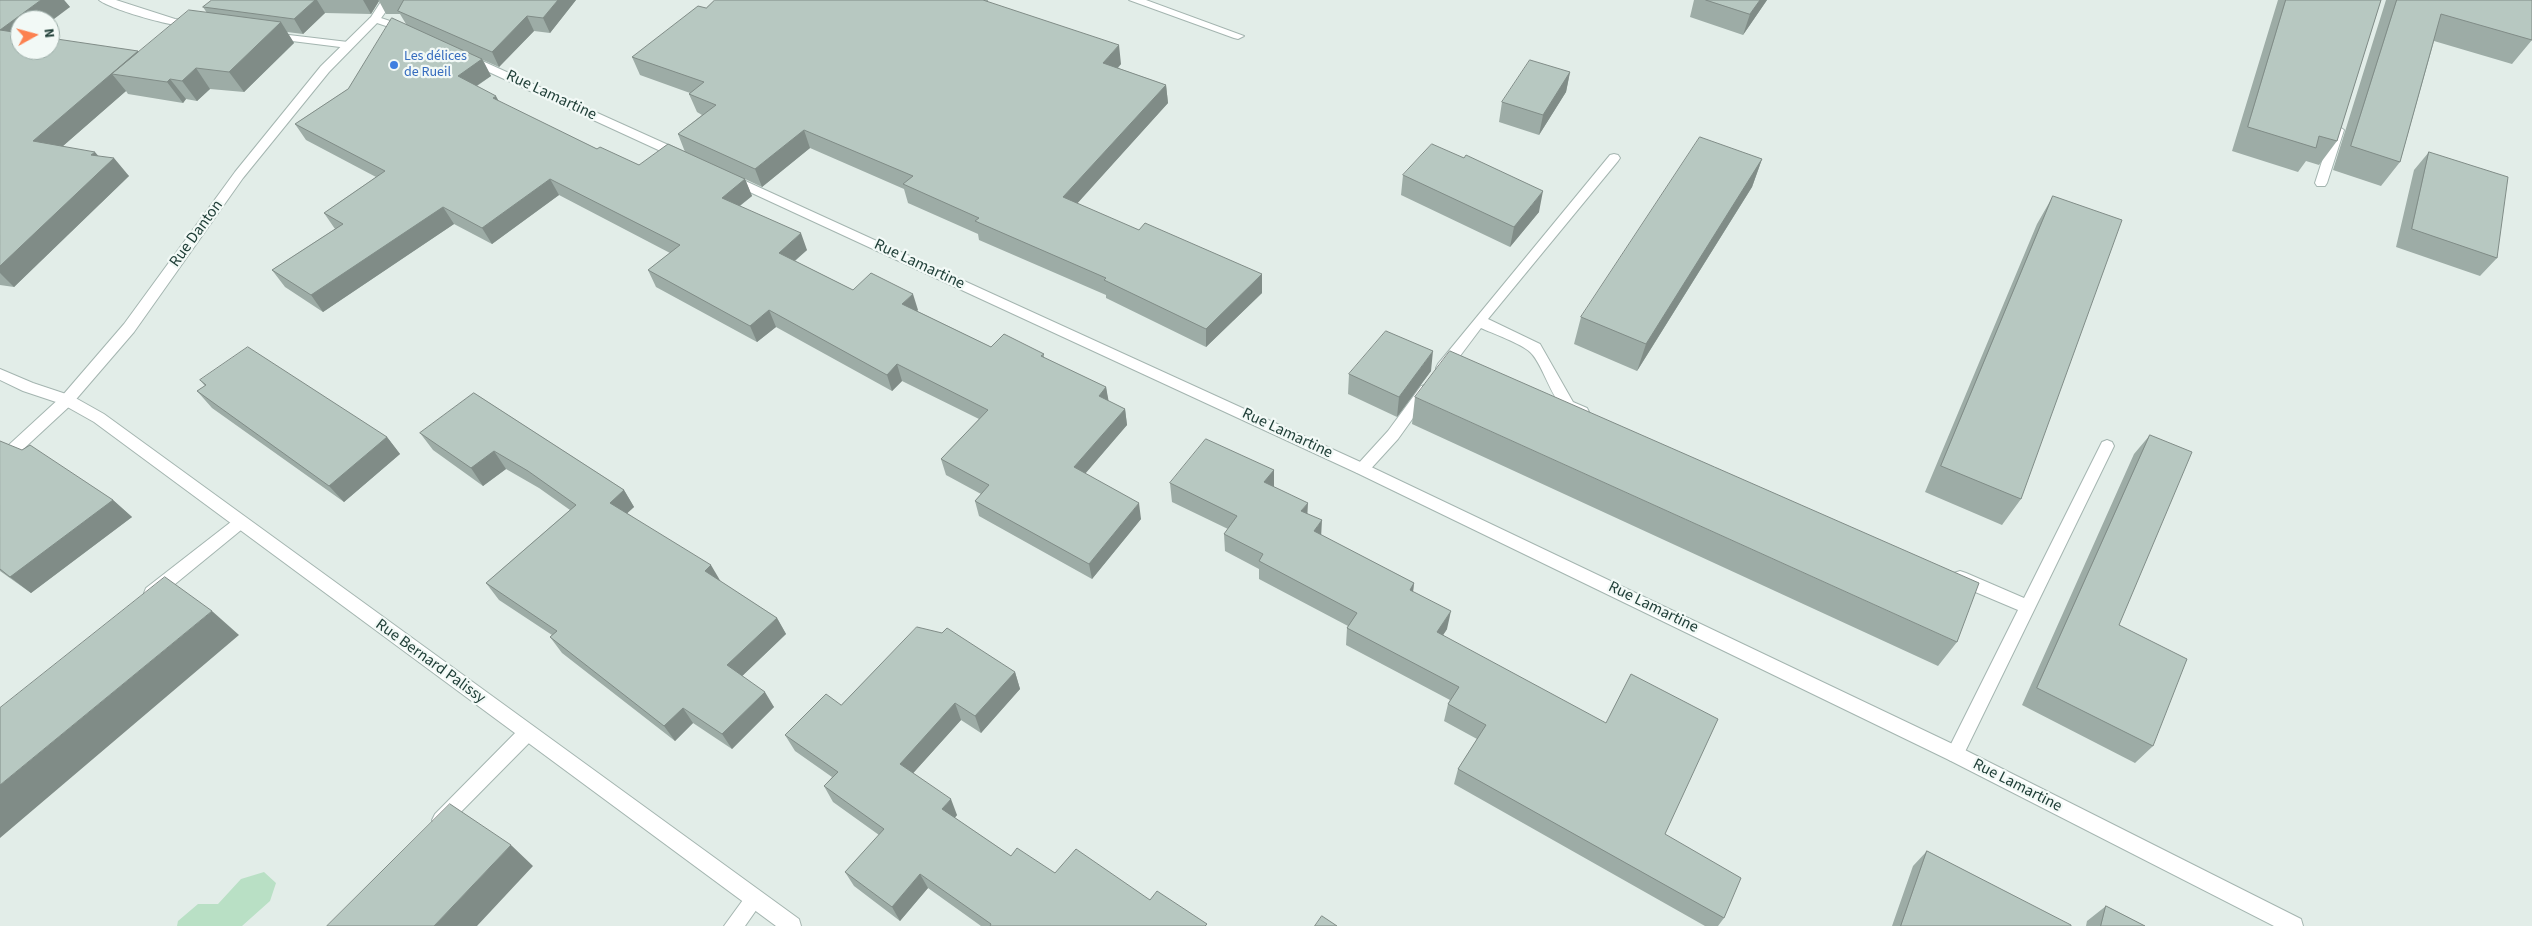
<!DOCTYPE html>
<html>
<head>
<meta charset="utf-8">
<style>
  body { margin:0 }
  #map { position:relative; width:2532px; height:926px; overflow:hidden; background:#e2ede8; font-family:"Source Sans 3",sans-serif }
  canvas { display:block }
  .north { position:absolute; left:10px; top:10px; width:50px; height:50px; box-sizing:border-box; background:#f2f9f6; border:1px solid #9eafaa; border-radius:50%; rotate:83deg; font-size:14px; font-weight:700; line-height:20px; text-align:center; color:#203f38 }
  .north::after { content:''; display:block; margin:auto; width:18px; height:22px; background:#fc8150; clip-path:polygon(50% 0,100% 100%,50% 72%,0 100%) }
</style>
</head>
<body>
<div id="map">
<canvas width="2532" height="926"></canvas>
<div class="north">N</div>
</div>
<script>
const g = document.querySelector('canvas').getContext('2d');
g.lineJoin = 'round';
function fillPath(path, color) { g.fillStyle = color; g.fill(path, 'evenodd'); }
function strokePath(path, color, width, dash) { g.strokeStyle = color; g.lineWidth = width; g.lineCap = dash ? 'butt' : 'round'; g.setLineDash(dash || []); g.stroke(path); }
function label(font, color, halo, rows, align = 'center') {
  g.font = font + ' "Source Sans 3",sans-serif'; g.lineWidth = 4.5; g.setLineDash([]); g.textBaseline = 'middle'; g.strokeStyle = halo; g.fillStyle = color; for (const [text, x, y, turn = 0] of rows) {
    g.save(); g.translate(x, y); g.rotate((+turn || 0) * Math.PI / 180); g.textAlign = isNaN(turn) ? turn : align; if (halo) g.strokeText(text, 0, 0); g.fillText(text, 0, 0); g.restore();
  }
}
const green = new Path2D(`
  M264,872l12,11 -6,18 -28,25h-65l1,-5 20,-17h20l23,-25z`);
const service = new Path2D(`
  M2338,126l6,4 -17,53 -2,3h-8l-2,-3 17,-53z
  M1614,154l4,1 2,3 -2,3 -130,158 52,25 33,58 14,6 2,4 -2,4c-31,10 -40,-49 -57,-64 -8,-8 -38,-19 -49,-24l-33,44h-10l-2,-4 2,-4 172,-209z
  M1426,385l5,1 2,4 -35,49 -31,34h-10l-3,-4 3,-4 31,-34 33,-45z
  M2107,440l5,2 2,4 -153,314 -6,2 -6,-2 -3,-6 72,-144 -64,-27 -2,-5 2,-5 6,-2 6,2 58,25 78,-156z
  M241,516l5,2 3,4 -3,4 -88,72 -6,2 -6,-2 -2,-5 2,-5 90,-70z
  M527,725l6,2 3,6 -3,6 -86,87 -6,3 -6,-3 -3,-6 3,-6 86,-87z
  M755,890l7,3 2,6 -19,27h-21l24,-33z`);
const minor = new Path2D(`
  M99,0h17l59,19 24,4 2,2c-9,9 -92,-16 -102,-25z
  M1129,0h17l98,36 -6,3 -4,-1z
  M375,16l36,12 2,2 -6,3 -36,-12 -2,-2z
  M272,33l76,9 6,3 -6,3 -80,-10 -2,-2z
  M469,55l217,98 2,3 -2,3h-8l-213,-98v-4z
  M730,174l637,291 594,283 340,171 2,7h-29l-325,-166 -592,-287 -631,-292 -2,-3z
  M0,369l33,14 39,13 32,18 695,505 2,7h-25l-682,-504 -32,-18 -39,-13 -23,-11z`);
const tertiary = new Path2D(`
  M382,0h12l-15,21 -50,51 -86,106 -109,154 -62,72 -67,62 -5,2v-15l62,-57 62,-72 111,-152 86,-106 50,-49z`);
const wall = new Path2D(`
  M0,0h64l6,7 -50,13v30l119,2 68,-39 -4,-6 9,-7h364l-26,33 -16,-2 -35,36 -16,-7 8,16 -14,10 22,16 98,47 42,16 46,-13 -7,-18 24,-19 -5,-3 -8,-18 1,-1 -50,-18 -8,-18 74,-49 9,-8h273v2l133,62 -3,4 48,17 2,18 -91,100 185,90 -56,54 -100,-49v-3l-127,-55 -1,-6 -70,-31 -4,-14 -94,-41 -48,39 -17,-8 7,17 -12,10 67,44 -12,11 58,29 65,20 -1,1 74,36 53,7v4l62,29 2,14 17,8 2,16 -42,49 56,45 -49,60 -113,-63 -4,-15 6,-7 -35,-19 -5,-16 38,-40 -77,-38 -10,10 -116,-64 -19,15 -101,-55 -8,-17 22,-17 -111,-58 -67,49 -38,-20 -131,88 -38,-25 -13,-17 63,-41 -11,-16 52,-36 -70,-37 -11,-16 53,-35 58,-65 -6,-10h-14l-7,-13 -8,13 -46,-1 -22,21 -16,-2 7,11 -50,49 -34,-3 -13,12 -11,-2 -3,4 -55,-9 -2,-3 -63,55 35,10 31,20 -115,111 -14,-2z
  M1694,0h73l-24,35 -53,-18z
  M2278,0h103l-44,141 -18,24 -13,-4 -8,11 -66,-21z
  M2386,0h146v40l-20,24 -78,-23 -34,121 -19,24 -48,-16z
  M1570,72l-4,20 -27,43 -40,-13 3,-20z
  M2429,152l68,106 -17,18 -84,-29 18,-77z
  M1762,159l-10,28 -115,184 -63,-27 7,-27z
  M1403,175l136,37 -29,35 -109,-52z
  M2053,196l-32,303 -19,26 -77,-33 112,-268z
  M1431,371l-34,46 -49,-23 1,-20z
  M200,380l187,57 13,17 -56,48 -132,-94 -15,-17 8,-5z
  M474,393l150,97 10,17 -7,6 93,68 57,37 9,16 -44,42 32,31 -42,42 -39,-26 -18,18 -113,-88 -12,-16 2,-2 -53,-35 -13,-17 84,-73 -31,-22 -33,-19 -23,17 -50,-36 -13,-17z
  M1415,397l542,245 -19,24 -526,-242z
  M2150,435l-31,190 34,121 -18,17 -113,-58 112,-251z
  M0,441l113,59 19,17 -101,76 -31,-22z
  M1274,470v17l34,27 13,21 93,48 -1,9 34,37 -4,6 222,199 59,84 -6,8h-13l-251,-142 4,-15 19,-30 -33,-18 4,-17 2,-4 -104,-55 1,-17 1,-2 -89,-47v-10l-34,-18 -1,-17 4,-5 -56,-27 -2,-19z
  M1015,672l5,17 -39,44 -20,-13 -48,53 44,42 -2,3 56,38 44,17 95,27 57,26h-226l-53,-38 -28,33 -46,-35 -9,-14 34,-37 -46,-33 -9,-16 8,-9 -37,-26 -10,-16 56,-30z
  M1927,851l144,75h-179l21,-60z
  M2106,906l39,20h-59l1,-5z`);
const shadedWall = new Path2D(`
  M41,0h23l6,7 -20,15v-2h-30v24l-20,-14z
  M315,0h2l8,13 -22,21 -9,-15z
  M363,0h15l1,1 -8,13z
  M558,0h18l-26,33 -7,-15z
  M1760,0h7l-24,35 7,-21z
  M527,16l7,15 -35,36 -7,-15z
  M281,22l13,21 -50,49 -15,-20z
  M1119,45l2,19 -16,17 -2,-18z
  M138,51l14,18 -40,5 14,17 -78,68 -15,-18z
  M482,59l9,17 -24,16 -9,-16z
  M196,68l14,21 -13,12 -15,-20z
  M1570,72l-4,20 -27,43 4,-20z
  M170,79l16,20 -3,4 -16,-21z
  M1166,85l2,18 -102,113 -3,-19z
  M496,96l9,17 -12,-15z
  M804,130l6,18 -48,39 -7,-18z
  M95,152l11,13 8,-7 15,18 -115,111 -14,-14v-7l91,-111z
  M1762,159l-10,28 -115,184 9,-27z
  M550,179l9,16 -67,49 -10,-16z
  M745,179l7,17 -23,18 -7,-16z
  M1543,191l-4,21 -29,35 4,-20z
  M443,207l11,17 -131,88 -12,-17z
  M801,233l6,17 -22,19 -6,-16z
  M1262,274v19l-56,54v-18z
  M913,294l5,16 -11,11 -5,-17z
  M769,310l7,17 -19,15 -7,-16z
  M1433,351l-2,20 -34,46 2,-20z
  M897,364l5,17 -10,10 -5,-16z
  M1106,387l3,16 -10,-7z
  M1125,409l2,16 -50,58 -3,-16z
  M387,437l13,17 -56,48 -15,-16z
  M494,451l12,18 -23,17 -12,-18z
  M1274,470v18l-10,-6z
  M624,490l10,17 -14,13 -10,-17z
  M113,500l19,17 -101,76 -21,-16z
  M1139,503l2,16 -49,60 -3,-15z
  M1308,503l-1,18 -6,-10z
  M1322,520l-1,18 -7,-7z
  M711,565l10,17 -16,-11z
  M1414,583l-2,17 -2,-10z
  M212,611l27,24 -239,203v-53z
  M1451,611l-4,18 -13,20 3,-17z
  M777,618l9,16 -49,47 -10,-16z
  M1015,672l5,17 -39,44 -6,-17z
  M765,692l9,15 -42,42 -10,-15z
  M955,703l6,17 -54,60 -7,-16z
  M683,708l10,15 -18,18 -11,-15z
  M951,799l6,16 -8,9 -7,-15z
  M511,845l22,21 -56,60h-43z
  M920,874l8,14 -28,33 -8,-14z`);
const building = new Path2D(`
  M0,0h41l-41,30z
  M212,0h103l-21,19 -91,-12z
  M404,0h154l-15,18 -16,-2 -35,36 -94,-41z
  M715,0h268l136,45 -16,18 63,22 -103,112 76,33 6,-7 117,51 -56,55 -102,-49 2,-2 -131,-57 4,-3 -76,-34 10,-8 -109,-46 -49,39 -77,-35 38,-29 -27,-11 15,-12 -72,-25 66,-51 8,2z
  M1706,0h54l-10,14z
  M2286,0h95l-44,141 -18,-5 -3,12 -68,-21z
  M2397,0h135v40l-91,-26 -41,148 -49,-16z
  M189,10l92,12 -52,50 -33,-4 -14,13 -12,-2 -3,3 -55,-8z
  M392,18l90,41 -24,17 38,20 -3,2 104,51 3,-2 39,18 29,-21 77,35 -23,19 79,35 -22,20 74,37 18,-17 42,21 -11,10 89,43 13,-13 40,20 -3,2 65,31 -7,9 26,13 -51,58 65,36 -50,61 -114,-63 14,-16 -48,-26 47,-49 -91,-46 -10,11 -118,-65 -19,16 -102,-56 32,-25 -130,-66 -68,49 -39,-21 -132,88 -39,-25 71,-46 -19,-11 61,-42 -90,-47 53,-35z
  M0,30l20,3v17h30v-12l88,13 -105,90 62,11 -4,3 23,3 -114,108z
  M1530,60l40,12 -27,43 -41,-13z
  M1700,137l62,22 -116,185 -65,-27z
  M1432,144l32,14 2,-3 77,36 -29,36 -111,-52z
  M2429,152l79,25 -11,81 -85,-29z
  M2053,196l69,24 -101,279 -80,-33z
  M1386,331l47,20 -34,46 -50,-23z
  M248,347l139,90 -58,49 -132,-95 9,-6 -6,-5z
  M1450,351l529,232 -22,59 -542,-245z
  M474,393l150,97 -14,13 101,62 -6,6 72,47 -50,47 38,27 -43,42 -39,-26 -19,18 -114,-89 7,-6 -71,-48 90,-78 -48,-34 -34,-20 -23,17 -51,-35z
  M2150,435l42,17 -73,173 68,34 -34,87 -116,-58z
  M1206,439l68,31 -10,12 44,21 -7,8 21,9 -8,11 100,52 -4,7 41,21 -14,21 169,91 25,-49 87,45 -53,115 76,44 -17,40 -266,-149 28,-44 -38,-21 11,-17 -112,-59 10,-15 -98,-52 4,-7 -39,-20 13,-18 -67,-33z
  M0,441l22,9 8,-5 83,55 -103,77 -10,-8z
  M165,577l47,34 -212,174v-77z
  M917,627l25,6 5,-5 68,44 -40,44 -20,-13 -55,61 51,35 -9,10 69,47 6,-8 38,25 21,-24 74,51 7,-9 50,33 -2,2h-215l1,-2 -71,-50 -28,33 -47,-35 39,-43 -60,-43 14,-14 -53,-37 41,-41 15,11z
  M450,804l61,41 -77,81h-107z
  M1927,851l144,74v1h-170z
  M2106,906l39,20h-44z
  M1322,916l15,10h-22z`);
const markers = [
  [394,65,5,"#3f7fe0"]
];
const farShopnames = [
  ["Les délices",404,57],
  ["de Rueil",404,73]
];
const streetNames = [
  ["Rue Lamartine",551,96,25],
  ["Rue Danton",197,234,-54],
  ["Rue Lamartine",919,265,25],
  ["Rue Lamartine",1287,434,25],
  ["Rue Lamartine",1653,608,26],
  ["Rue Bernard Palissy",430,662,36],
  ["Rue Lamartine",2017,786,27]
];
fillPath(green, '#b9e0c5');
strokePath(service, '#a4b5b0', 2);
strokePath(minor, '#a4b5b0', 2);
strokePath(tertiary, '#a4b5b0', 2);
fillPath(service, '#fff');
fillPath(minor, '#fff');
fillPath(tertiary, '#fff');
fillPath(wall, '#9daca6');
fillPath(shadedWall, '#808c87');
fillPath(building, '#b7c8c1');
strokePath(building, '#808c87', 1);
for (const [x, y, r, color] of markers) { const dot = new Path2D(); dot.arc(x, y, r, 0, 2 * Math.PI); g.fillStyle = color; g.fill(dot); strokePath(dot, '#f2f9f6', 2); }
label('14px', '#366cbe', '#f2f9f6', farShopnames, 'left');
label('16px', '#203f38', '#f2f9f6', streetNames);
</script>
</body>
</html>
